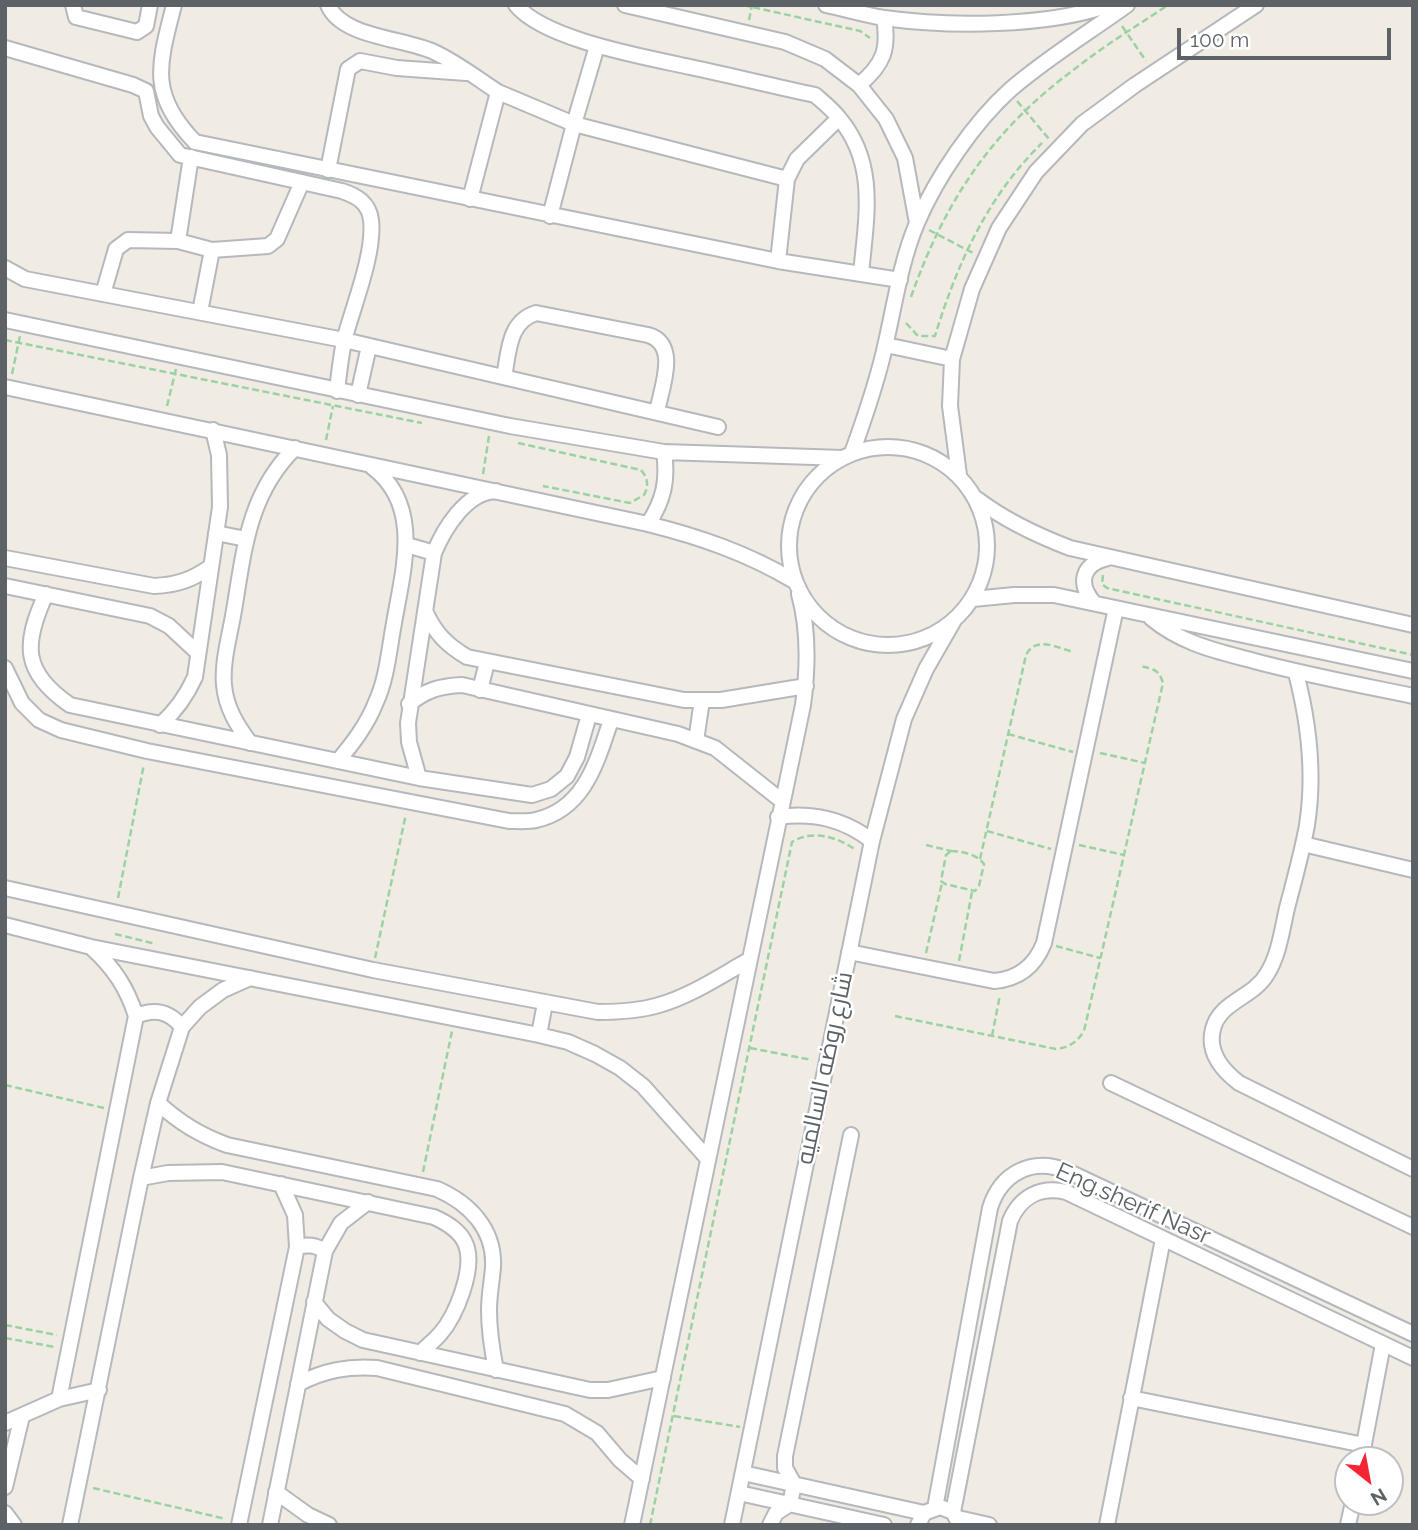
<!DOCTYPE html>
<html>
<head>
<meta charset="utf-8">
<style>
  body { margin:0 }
  #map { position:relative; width:1418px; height:1530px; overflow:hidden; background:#f0ece4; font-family:Raleway,sans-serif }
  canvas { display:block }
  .frame { position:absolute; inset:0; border:7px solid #5c6266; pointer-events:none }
  .north { position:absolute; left:1334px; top:1446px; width:70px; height:70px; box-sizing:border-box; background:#fff; border:2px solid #bec0c2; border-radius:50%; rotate:149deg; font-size:19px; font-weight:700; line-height:28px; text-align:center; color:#5c6266 }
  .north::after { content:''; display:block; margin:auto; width:24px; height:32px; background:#f62534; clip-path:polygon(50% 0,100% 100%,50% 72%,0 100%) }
  .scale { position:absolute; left:1177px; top:28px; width:214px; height:32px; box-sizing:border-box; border:4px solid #5c6266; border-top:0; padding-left:9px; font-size:21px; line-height:24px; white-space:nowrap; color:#5c6266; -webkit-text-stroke:5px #fff; paint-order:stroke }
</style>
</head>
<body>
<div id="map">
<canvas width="1418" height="1530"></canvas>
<div class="frame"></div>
<div class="north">N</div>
<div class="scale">100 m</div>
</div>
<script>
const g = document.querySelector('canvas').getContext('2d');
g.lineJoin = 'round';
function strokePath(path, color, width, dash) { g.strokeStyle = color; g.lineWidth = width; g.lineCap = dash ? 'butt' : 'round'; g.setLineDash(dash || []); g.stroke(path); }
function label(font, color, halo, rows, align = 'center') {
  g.font = font + ' Raleway,Cairo,sans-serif'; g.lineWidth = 5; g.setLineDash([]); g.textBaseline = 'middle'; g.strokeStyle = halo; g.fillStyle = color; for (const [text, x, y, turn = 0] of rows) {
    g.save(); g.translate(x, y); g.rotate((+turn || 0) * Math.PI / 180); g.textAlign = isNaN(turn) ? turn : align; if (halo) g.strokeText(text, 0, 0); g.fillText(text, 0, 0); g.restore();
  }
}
const path = new Path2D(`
  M743,5l117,26 10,7
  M749,20l3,-15
  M1122,26l24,35
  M1017,101l32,38
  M929,230l44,23
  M911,297c34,-97 82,-168 165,-229 29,-23 61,-42 92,-63
  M906,323l12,13h17c22,-72 52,-139 107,-193
  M5,340l417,83
  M12,374l8,-38
  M167,406l9,-37
  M326,440l7,-34
  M518,443l123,27c7,8 8,16 3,25l-14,8 -87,-17
  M483,474l6,-38
  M1103,575l-1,9 5,4 306,67
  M1008,734l65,18
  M1100,753l45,10
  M987,831l64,18
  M926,845l25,6
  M1079,845l45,10
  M951,851c11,0 27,4 33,13l-5,22 -4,5 -30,-7 -4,-3 5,-26z
  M980,859l46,-204c9,-19 30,-8 47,-3
  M118,898l26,-134
  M115,934l41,10
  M1056,946l44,12
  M926,953l16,-70
  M375,958l31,-144
  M959,961l13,-69
  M895,1016l161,33c14,-2 20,-6 28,-18l79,-348c-4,-14 -10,-14 -23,-17
  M992,1036l8,-41
  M750,1048l62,12
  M5,1085l99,23
  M423,1172l29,-141
  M5,1325l52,10
  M5,1338l50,9
  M674,1416l66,11
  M93,1488l133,31
  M650,1525l142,-683c21,-13 45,-5 64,8`);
const street = new Path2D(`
  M73,5l3,12 61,15 9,-6 4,-21
  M174,5c-15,59 -26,89 21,137l583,119 122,19
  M328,5c14,33 77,33 106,47 22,10 44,27 64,40l-28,107
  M516,5c29,35 129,52 174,62 42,9 83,19 125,28 8,7 17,14 24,23 39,46 27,100 22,156
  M625,5l160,37 40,17 34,26 27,34 19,39 12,65
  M826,5c19,4 39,10 58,13 65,9 163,9 225,-13
  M5,48l128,37 13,6 5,25 6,11 23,28 162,36c15,5 27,12 29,29 4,32 -17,84 -26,117 -4,17 -6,36 -8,54
  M859,85c25,-21 30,-36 25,-67
  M498,92l76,32 213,55
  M328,170l20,-101 12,-8 37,7 69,5
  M550,216l24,-92 23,-78
  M178,241l13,-84
  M778,261l9,-82 10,-20 42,-41
  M5,268l20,11 319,61 374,87
  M103,294l13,-45 12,-9 50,1 34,9 56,-4 9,-7 25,-57
  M200,312l12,-62
  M5,320l505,106 154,26 179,6
  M886,345l66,14
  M504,377c5,-25 4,-55 32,-64l112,22c32,9 13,54 9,77
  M5,387l643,137c52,13 99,29 146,57
  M358,395l11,-49
  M789 546a99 99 0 1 1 198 0a99 99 0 1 1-198 0Z
  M852,453c13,-36 26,-73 34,-111 9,-40 15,-81 31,-119 19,-45 57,-101 94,-134 36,-31 77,-56 116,-84
  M959,475l-9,-69 2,-47 20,-70 27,-61 37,-56 46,-48 53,-39 121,-80
  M977,499c29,22 59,36 93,49l343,77
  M648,524c16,-24 20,-44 16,-72
  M216,533l30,6
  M407,545l27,8
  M5,558l149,28c22,-1 38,-6 56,-19
  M5,586l145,30 19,10 29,27
  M46,594c-23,50 -24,78 24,111l349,73 113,17 19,-6 16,-13 10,-19 12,-42
  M973,599l41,-4h40l359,76
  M1094,603c-17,-20 -12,-39 14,-45
  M426,613c10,21 21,32 41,44l217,43h37l85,-14
  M1151,618c31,26 66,33 103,43 53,14 106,24 159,35
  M5,668l17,35 17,17 22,10 86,21 362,70c9,0 19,1 27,-1 49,-11 61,-59 75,-100
  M1296,673c13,50 19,101 11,152 -5,28 -13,56 -20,83 -5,22 -8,47 -20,66 -14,24 -47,27 -54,55 -6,23 9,41 26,54l174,86
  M480,690l7,-28
  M409,704c17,-14 31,-18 53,-19l216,49 37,14 67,53
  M160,725c16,-14 26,-28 35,-48l25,-170 -1,-52 -6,-25
  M696,741l6,-41
  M250,743c-13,-18 -24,-35 -26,-58 -2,-22 5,-47 9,-69 11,-63 14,-121 62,-168
  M338,761c15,-18 29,-36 38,-59 11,-24 13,-52 18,-79 9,-53 29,-118 -22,-156
  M419,778l-10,-36 -1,-19 26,-170c10,-24 32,-61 62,-62
  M778,817c36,-5 66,2 94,24
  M1303,844l110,26
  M5,888l368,82 225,42c21,0 41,-1 61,-7 32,-9 61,-29 90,-45
  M5,925l86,22 448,88 29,7 27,12 25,14 23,18 65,73
  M849,952l145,29c25,-2 41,-15 50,-38l72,-335
  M136,1016c19,-8 33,-5 46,11
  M539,1035l6,-32
  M1111,1083l302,144
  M158,1103c22,20 42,32 69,42l210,44c32,14 58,40 56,78 -1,14 -4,28 -4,43 0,20 3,40 7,60
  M141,1178l27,-5 54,-1 212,45c13,6 27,14 32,28 9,24 -10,71 -26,89 -6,7 -14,13 -20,19
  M297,1247c11,-3 18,-2 28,4
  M314,1302l14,17 17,12 18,9 227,50h18l55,-12
  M298,1384c27,-14 50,-18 79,-16l188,46 32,19 23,27 22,19
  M1131,1398l233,47
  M59,1399l77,-383c-9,-28 -22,-48 -44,-68
  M5,1423l54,-24 40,-9
  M1361,1460l22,-116
  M743,1473l181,40
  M5,1487l17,-71
  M276,1492l32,23 21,10
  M739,1493l145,32
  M935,1508l55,-300c11,-35 42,-51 77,-37l346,163
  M953,1512l57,-291c10,-24 30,-35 56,-29l347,166
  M5,1513l9,12
  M958,1518l31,7
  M70,1525l71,-347 17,-75 24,-76 18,-20 23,-17 27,-12
  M239,1525l58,-278 -2,-32 -14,-31
  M270,1525l55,-274 16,-28 27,-21
  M632,1525l171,-820c5,-37 6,-75 -4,-111
  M732,1525l140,-684 32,-122 22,-50 27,-47
  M770,1525l6,-12 14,-9 4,-20 -9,-16v-12l66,-321
  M918,1525l6,-12 16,-6 13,5 7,13
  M1107,1525l56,-286
  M1348,1525l5,-23`);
const streetNames = [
  ["شارع روضه السالميه",825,1068,-78],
  ["Eng.sherif Nasr",1133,1204,24]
];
strokePath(street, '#b5b8bc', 18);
strokePath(path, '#9bd2a3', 2.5, [7, 3.5]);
strokePath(street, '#fff', 14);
label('24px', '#5c6266', '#fff', streetNames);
</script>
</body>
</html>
